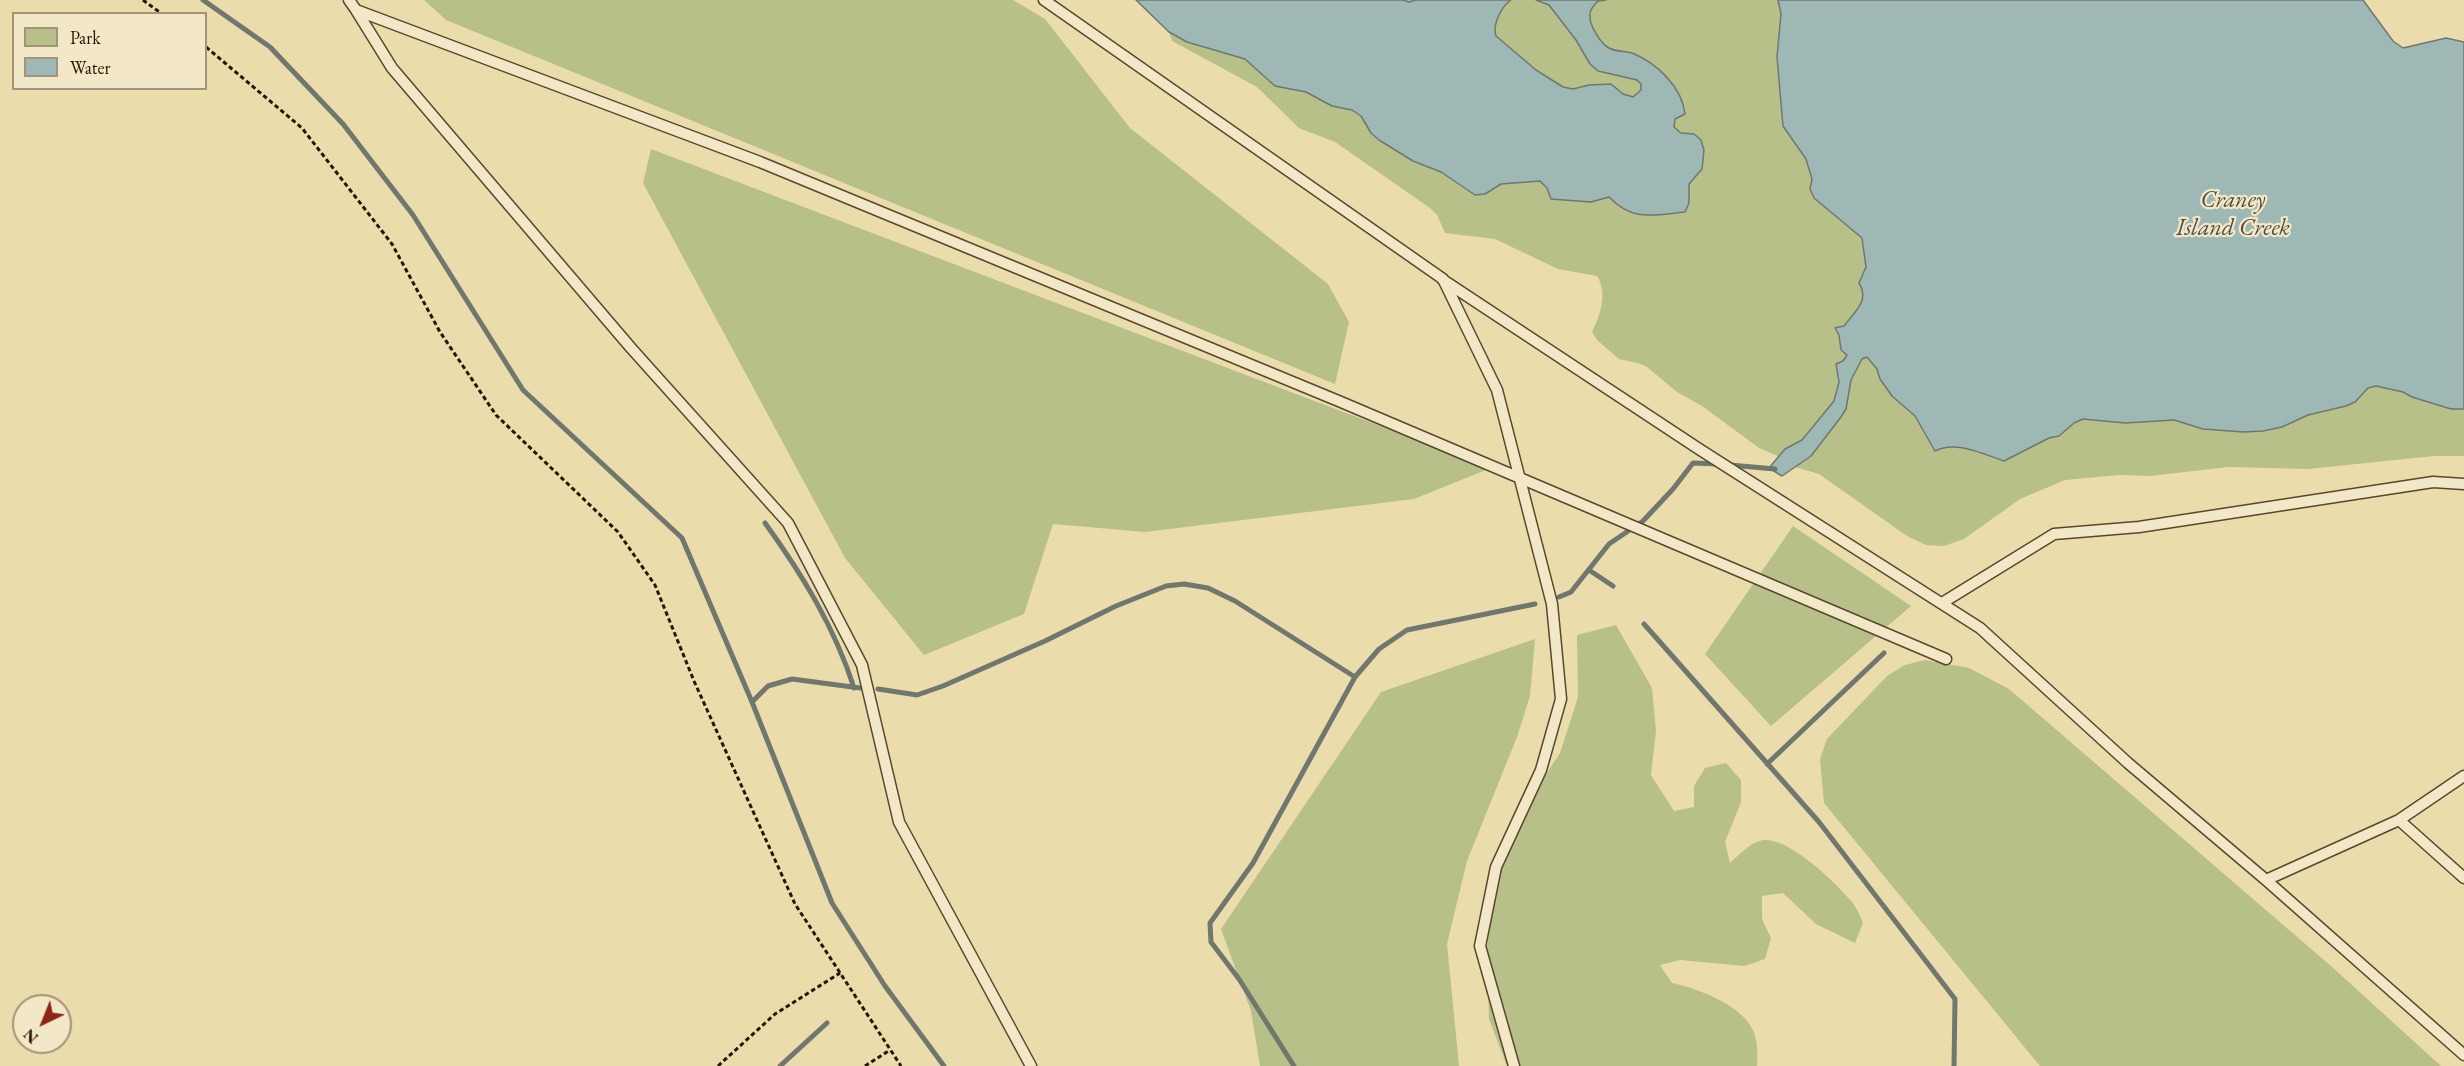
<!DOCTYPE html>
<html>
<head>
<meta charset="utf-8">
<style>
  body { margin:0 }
  #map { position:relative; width:2464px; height:1066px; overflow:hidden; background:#ebdcab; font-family:"EB Garamond",serif }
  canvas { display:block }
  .legend { position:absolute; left:12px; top:12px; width:195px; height:78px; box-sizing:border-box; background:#f2e8c8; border:2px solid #a2937a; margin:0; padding:8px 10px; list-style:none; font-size:18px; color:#2a1405 }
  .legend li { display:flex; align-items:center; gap:12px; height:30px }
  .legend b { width:30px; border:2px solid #a2937a }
  .north { position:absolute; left:12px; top:994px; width:60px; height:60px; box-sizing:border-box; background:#f2e8c8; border:2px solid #a2937a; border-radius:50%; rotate:223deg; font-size:16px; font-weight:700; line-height:24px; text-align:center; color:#2a1405 }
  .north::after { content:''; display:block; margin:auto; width:21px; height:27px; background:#8f2418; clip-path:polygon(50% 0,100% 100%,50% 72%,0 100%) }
</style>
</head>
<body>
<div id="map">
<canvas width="2464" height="1066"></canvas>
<ul class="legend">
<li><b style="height:16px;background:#b7c089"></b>Park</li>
<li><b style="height:16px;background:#9eb9b5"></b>Water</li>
</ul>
<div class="north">N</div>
</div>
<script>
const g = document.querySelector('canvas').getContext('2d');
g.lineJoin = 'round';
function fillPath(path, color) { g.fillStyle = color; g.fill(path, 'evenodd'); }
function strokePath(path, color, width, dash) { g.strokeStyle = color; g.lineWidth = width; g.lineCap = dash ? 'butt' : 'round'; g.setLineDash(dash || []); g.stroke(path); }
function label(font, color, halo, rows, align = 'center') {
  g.font = font + ' "EB Garamond",serif'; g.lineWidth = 4.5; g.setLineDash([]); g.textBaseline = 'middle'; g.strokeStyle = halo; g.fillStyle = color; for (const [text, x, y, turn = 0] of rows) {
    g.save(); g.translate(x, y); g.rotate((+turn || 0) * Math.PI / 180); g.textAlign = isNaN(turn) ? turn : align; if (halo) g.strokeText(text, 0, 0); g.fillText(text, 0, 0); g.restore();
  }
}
const green = new Path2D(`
  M424,0h589l32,19 85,109 198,156 21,38 -14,62 -889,-364z
  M1136,0h729l599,322v134h-30l-126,13 -80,-2 -78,9 -31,-1 -54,5 -45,19 -56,40 -20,7 -18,-1 -19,-9 -88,-62 -24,-7 -13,9 -13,-8 9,-12 -19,-8 -57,-42 -25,-14 -30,-25 -9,-4 -19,-4 -22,-19 -5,-8c8,-16 16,-39 5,-56l-39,-7 -63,-30 -50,-6 -8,-18 -7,-7 -95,-66 -36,-14 -42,-41 -85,-46 -3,-9z
  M651,149l840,319 -77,31 -269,33 -92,-8 -29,90 -100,41 -79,-97 -202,-375z
  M1793,526l118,80 -140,120 -66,-72z
  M1616,625l36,63 4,43 -5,44 23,36 20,-4v-21l11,-18 21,-5 15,17v22l-16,40 5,21c9,-8 21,-22 35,-23 26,-1 71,43 87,62 5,6 8,14 11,21l-8,20 -39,-19 -33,-31 -21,3v23l9,19 -6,21 -20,7 -65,-6 -20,5 12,18c24,5 64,20 78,42 8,12 8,27 7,41h-250l-18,-47 -2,-73 8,-60 31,-81 34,-52 18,-56 -1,-62z
  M1535,639l-5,57 -13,41 -50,124 -20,83 12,122h-199l-9,-55 -30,-82 160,-237z
  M1925,660l44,8 40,21 322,277 110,100h-401l-216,-263 -4,-44 7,-20 60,-63 18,-11z`);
const water = new Path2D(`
  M1136,0h267l6,2 7,-2h95c-9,6 -19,24 -15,36l40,34 27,17 10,2 16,-4 22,-1 12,10 10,3 8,-7v-6l-4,-4 -39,-9 -8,-7 -14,-24 -27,-35 -13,-5h70l-8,1c-4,4 -9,9 -8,16 0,9 11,27 19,31 7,4 16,3 23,5 25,10 50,34 53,61l-10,5 -1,8 7,6 13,1 7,6 3,10 -2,19 -13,15v19l-4,9c-32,3 -52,10 -76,-15l-18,5 -40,-3 -4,-11 -7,-7 -39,3 -16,10 -10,1 -34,-23 -28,-11 -34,-21 -8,-7 -10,-17 -9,-6 -20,-4 -26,-14 -31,-6 -30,-27 -58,-17 -18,-10z
  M1778,0h585l30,41 10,7 43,-10 18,4v367h-13l-39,-12 -9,-5 -27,-6 -8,2 -13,14 -9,4 -38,9 -26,12 -19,4 -20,1 -40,-3 -29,-9 -49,3 -42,-4 -9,4 -15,13 -10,2 -45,23c-21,-7 -48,-21 -69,-10l-20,-35 -23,-20 -12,-17 -3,-10 -10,-12 -5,2 -11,21 -5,29 -5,8 -30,39 -29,20 -13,-8 16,-19 17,-9 32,-39 5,-19 -3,-18 7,-3 4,-6 -6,-5 -2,-15 -4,-7 9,-2c11,-15 26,-25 15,-43l7,-16 -4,-29 -48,-40 -4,-9 2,-10 -6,-20 -23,-33 -6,-69 4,-43z`);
const stream = new Path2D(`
  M203,0l67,47 73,77 70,91 110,175 159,148 70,164 80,201 53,83 59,80
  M1730,465l45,4
  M765,523c37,51 70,105 89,165
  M1589,570l24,16
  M1559,597l12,-5 38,-48 34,-23 30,-32 20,-26 25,1
  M1644,624l175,198 136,177 -1,67
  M878,689l39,6 26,-9 102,-45 71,-35 50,-20 18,-2 24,4 27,13 120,76
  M752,702l16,-16 24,-7 68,9
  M1767,764l117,-111
  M780,1066l47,-43
  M1294,1066l-55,-87 -28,-37 -1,-19 43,-60 102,-186 24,-28 28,-19 128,-26`);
const path = new Path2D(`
  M143,0l19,14
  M206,47l96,81 90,116 48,88 56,83 122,117 37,53 39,96 101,223 106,162
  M718,1066l57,-52 65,-41
  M865,1066l25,-16`);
const service = new Path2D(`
  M349,0l7,10 404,152 581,240 605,257
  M1044,0l399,279 54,111 55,214 9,95 -20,71 -45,97 -16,79 34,120
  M356,10l36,58 239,280 157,175 74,142 37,157 132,244
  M1443,280l256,169 281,179 148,135 138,117 198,175
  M1942,603l112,-69 85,-7 294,-45 31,2
  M2399,820l65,-44
  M2266,880l133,-60 65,58`);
const waterNames = [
  ["Craney",2233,200],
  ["Island Creek",2233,228]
];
fillPath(green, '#b7c089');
fillPath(water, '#9eb9b5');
strokePath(water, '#70776f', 1.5);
strokePath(stream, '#70776f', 5);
strokePath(service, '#5a462e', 13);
strokePath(path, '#2a1405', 3, [4.5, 3]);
strokePath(service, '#f2e8c8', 10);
label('italic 24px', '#534e43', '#f2e8c8', waterNames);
</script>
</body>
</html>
